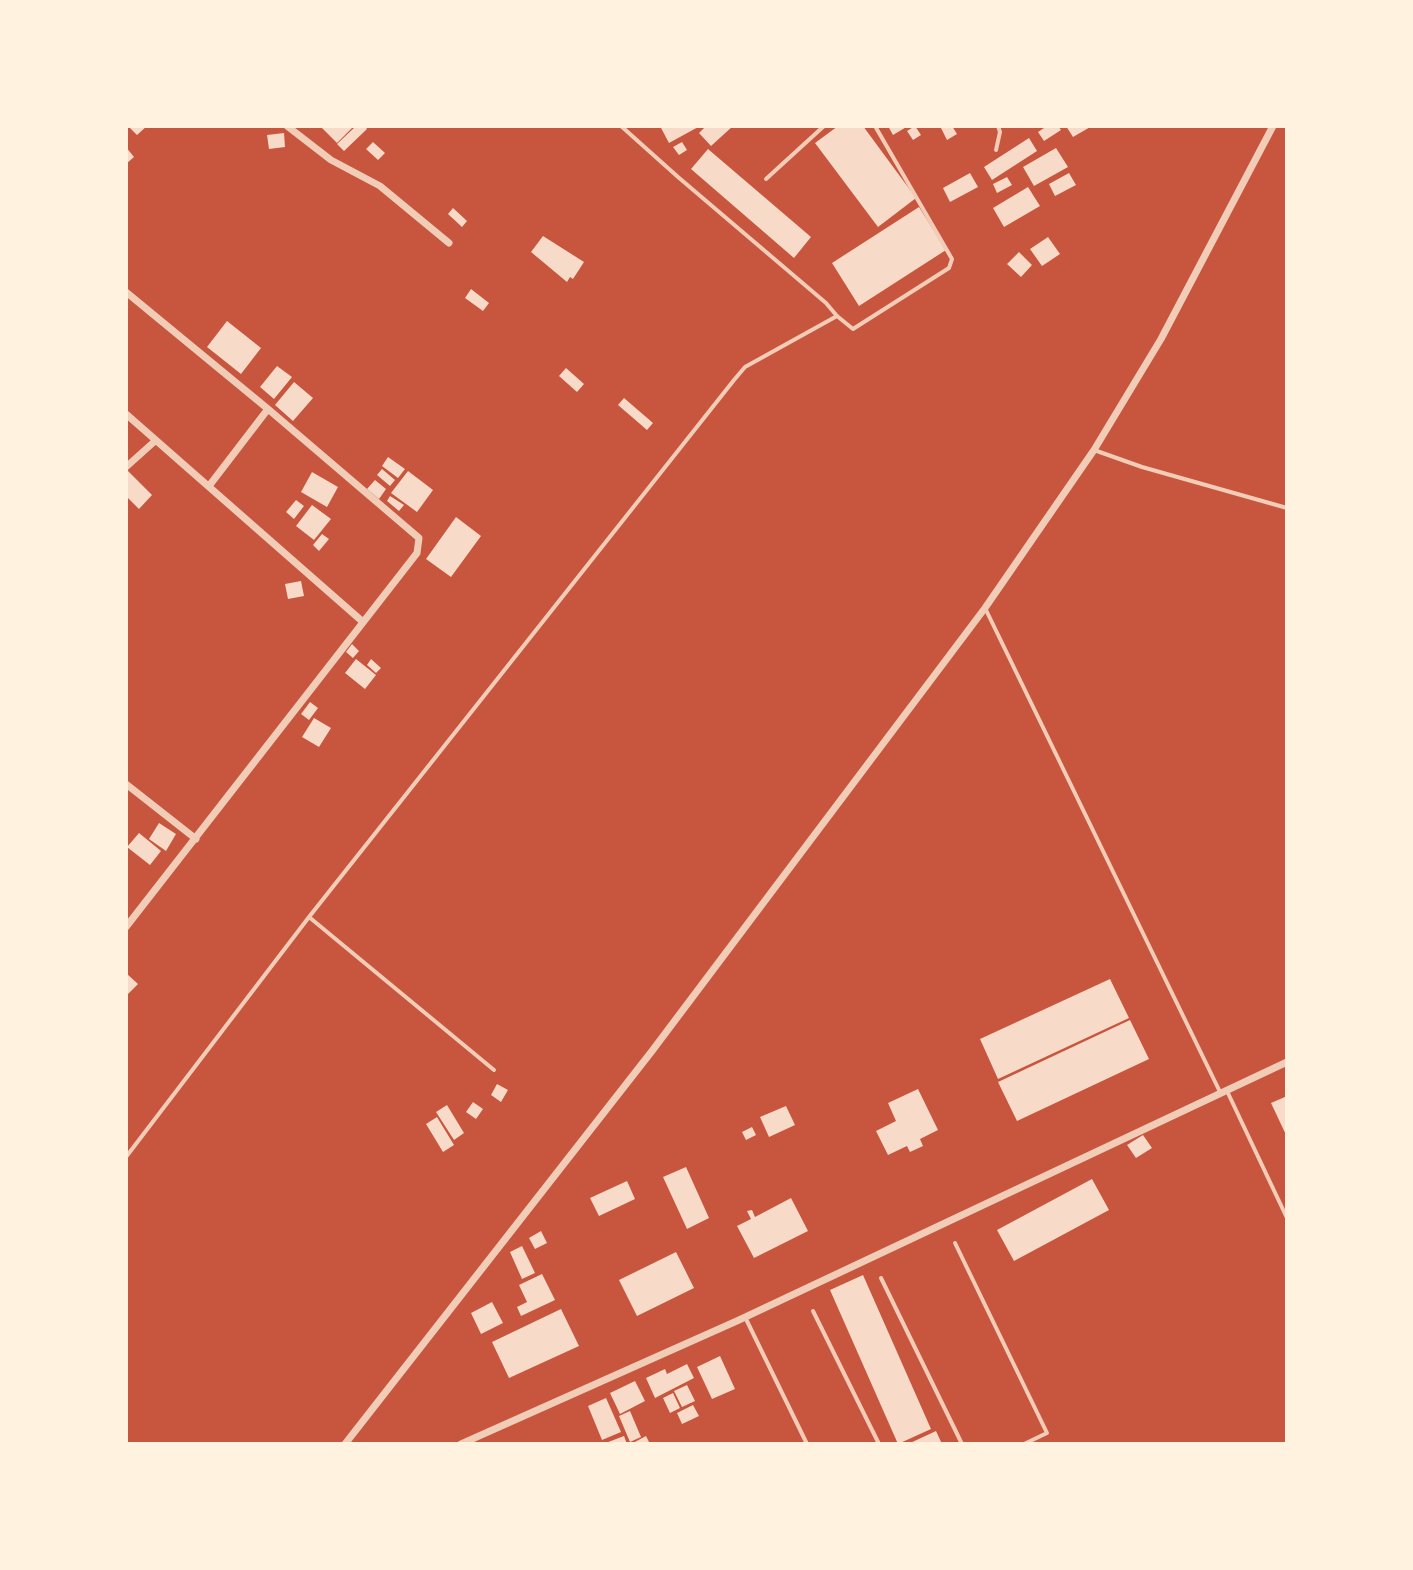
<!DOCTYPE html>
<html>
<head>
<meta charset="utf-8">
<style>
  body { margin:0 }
  #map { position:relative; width:1413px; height:1570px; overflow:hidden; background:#c8553d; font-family:Figtree,sans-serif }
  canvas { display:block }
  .frame { position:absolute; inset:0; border:128px solid #fff3e0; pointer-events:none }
</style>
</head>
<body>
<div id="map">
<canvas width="1413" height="1570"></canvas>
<div class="frame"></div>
</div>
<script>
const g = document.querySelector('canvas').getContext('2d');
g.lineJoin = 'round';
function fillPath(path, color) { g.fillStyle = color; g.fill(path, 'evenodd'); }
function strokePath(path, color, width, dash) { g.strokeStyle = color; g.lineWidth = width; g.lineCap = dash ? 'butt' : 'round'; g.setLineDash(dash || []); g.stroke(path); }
const building = new Path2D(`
  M128,126h19l-10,9z
  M320,126h34l-17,17z
  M356,126h9l2,3 -23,22 -7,-7z
  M660,126h40l-31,17z
  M706,126h27l-22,20 -12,-13z
  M838,126h25l53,72 -38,29 -63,-84z
  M888,126h20l-15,9z
  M915,126l6,9 -8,5 -6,-9z
  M940,126h12l5,8 -10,6z
  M1047,126h11l3,4 -17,11 -6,-9z
  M1066,126h26l-19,11z
  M284,133l1,14 -16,2 -2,-14z
  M1029,138l8,13 -45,29 -8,-13z
  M373,142l12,11 -7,7 -12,-11z
  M682,142l5,8 -8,5 -6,-8z
  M126,147l8,10 -8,7z
  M1056,148l12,19 -34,19 -11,-19z
  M708,149l103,88 -17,21 -103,-89z
  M970,173l8,14 -28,15 -7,-14z
  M1069,173l7,12 -21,11 -6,-12z
  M1007,177l5,8 -15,8 -4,-9z
  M1028,187l12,19 -36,21 -11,-19z
  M919,207l27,43 -87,56 -27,-43z
  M453,208l14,13 -5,6 -14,-13z
  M543,236l41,26 -11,17 -3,-2 -3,5 -36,-30z
  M1048,237l12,17 -18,12 -12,-17z
  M1019,252l13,13 -11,12 -14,-13z
  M471,289l18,14 -6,8 -18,-13z
  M227,321l34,27 -20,26 -34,-27z
  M277,366l15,11 -18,22 -14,-12z
  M566,368l18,16 -7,8 -18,-16z
  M294,382l19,16 -20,23 -18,-16z
  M624,398l29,25 -6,7 -29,-25z
  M388,457l17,12 -7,9 -16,-12z
  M126,469l26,26 -13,14 -13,-13z
  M382,469l13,11 -5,6 -13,-11z
  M408,471l25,19 -16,22 -26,-19z
  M312,472l26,15 -11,20 -26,-15z
  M375,480l11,9 -7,10 -12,-10z
  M390,496l14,9 -5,6 -12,-10z
  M296,500l8,6 -10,13 -8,-7z
  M312,505l19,14 -17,21 -18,-14z
  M456,517l25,19 -30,41 -25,-18z
  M322,534l7,5 -10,12 -6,-6z
  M301,581l3,15 -16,3 -3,-15z
  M352,644l7,7 -6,7 -7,-6z
  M356,659l20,16 -11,14 -20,-16z
  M371,659l10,9 -5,5 -9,-8z
  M310,702l8,6 -9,12 -8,-6z
  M314,718l17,10 -12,19 -17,-10z
  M159,823l17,11 -10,17 -17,-12z
  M139,833l22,18 -11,14 -23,-18z
  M126,973l12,11 -12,12z
  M1110,979l19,39 -131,61 -18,-40z
  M1130,1020l19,39 -132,62 -19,-39z
  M497,1084l11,6 -7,12 -10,-7z
  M918,1089l20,41 -18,9 3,7 -13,6 -3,-6 -19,9 -12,-24 20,-10 -8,-18z
  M1287,1096v41l-16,-34z
  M473,1102l10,7 -7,10 -10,-7z
  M447,1105l17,28 -10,7 -18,-28z
  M786,1106l9,19 -26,12 -9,-20z
  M437,1117l17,28 -11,7 -17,-28z
  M752,1127l4,8 -10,5 -4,-8z
  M1143,1135l9,13 -16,10 -9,-13z
  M686,1167l23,51 -22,11 -24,-52z
  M1092,1179l17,31 -95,51 -17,-31z
  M627,1181l8,18 -36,17 -9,-18z
  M791,1198l17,33 -54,27 -17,-32 14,-7 -4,-8 5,-1 3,7z
  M541,1231l6,12 -12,6 -6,-11z
  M522,1246l13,27 -13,6 -12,-27z
  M676,1252l18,36 -57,28 -18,-36z
  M542,1274l13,26 -34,16 -4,-9 10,-5 -8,-17z
  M863,1275l68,154 -33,15 -68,-154z
  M492,1302l11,21 -22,11 -10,-21z
  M561,1309l18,37 -70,32 -17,-36z
  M720,1356l15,33 -23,10 -15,-32z
  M687,1364l7,14 -39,20 -9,-20 19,-9 2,5z
  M635,1381l10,20 -25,13 -10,-21z
  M687,1385l8,16 -13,6 -8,-16z
  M673,1393l7,15 -10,5 -7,-15z
  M606,1398l15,34 -19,8 -14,-34z
  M693,1405l6,11 -17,8 -5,-11z
  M630,1411l11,26 -11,5 -11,-26z
  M936,1431l6,13h-34z
  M624,1436l3,8h-24z
  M646,1436l4,8h-19z`);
const service = new Path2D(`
  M621,126l57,51 148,126 11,13 16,13 96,-61 3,-9 -77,-133
  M996,150l4,-18 -2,-6
  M766,179l58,-53
  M1094,450l48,17 145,41
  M986,610l235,484
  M309,917l185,153
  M1227,1091l60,127
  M126,1157l183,-240 425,-537 11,-13 92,-51
  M955,1243l92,190 -23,11
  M881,1278l81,166
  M813,1311l66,133
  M745,1317l62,127`);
const minor = new Path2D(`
  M287,126l44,34 49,26 69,57
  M126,292l142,117 151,129 -2,15 -291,374
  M126,414l237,208
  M126,467l29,-26
  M209,486l59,-77
  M126,784l70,55
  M345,1444l307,-393 333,-443 109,-158 67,-111 112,-213
  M461,1444l278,-124 548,-258`);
fillPath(building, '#f7dbc8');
strokePath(service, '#f1ccb7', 4);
strokePath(minor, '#f1ccb7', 7);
</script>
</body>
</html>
